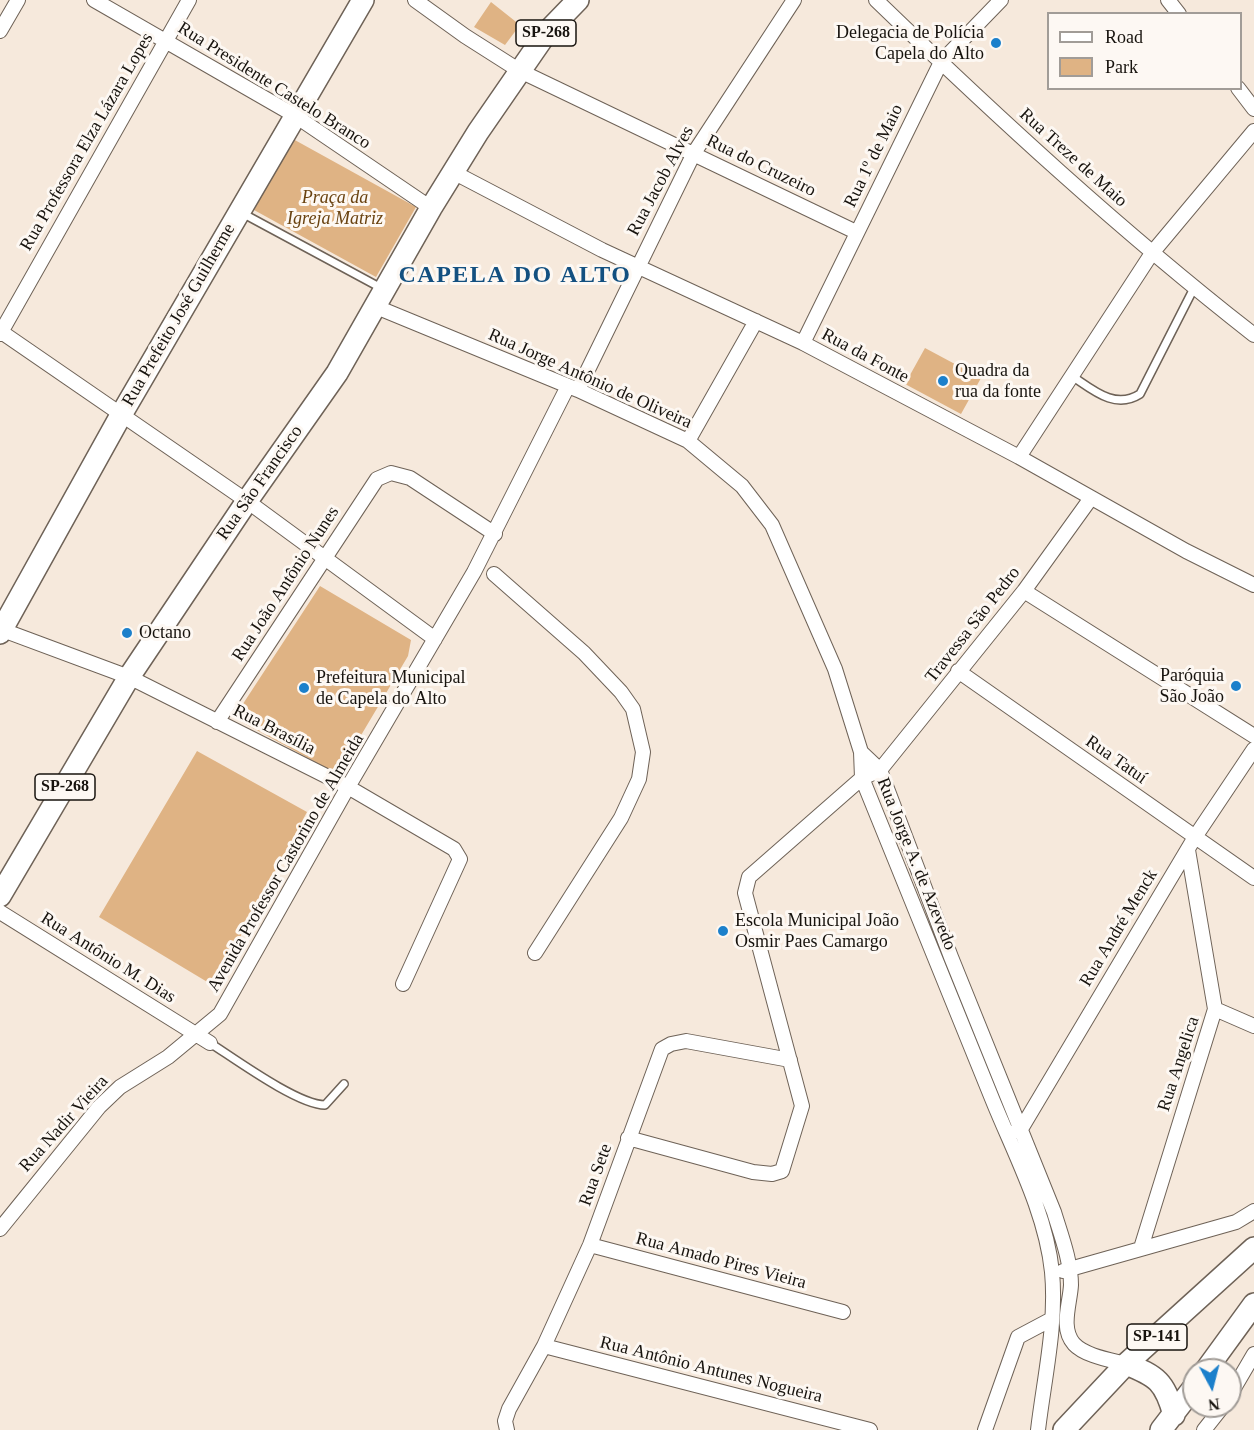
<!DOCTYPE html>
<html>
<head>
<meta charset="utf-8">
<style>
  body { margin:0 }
  #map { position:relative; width:1254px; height:1430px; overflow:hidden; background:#f6e9dc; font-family:Georgia,serif }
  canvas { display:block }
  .legend { position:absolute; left:1047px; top:12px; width:195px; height:78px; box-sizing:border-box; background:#fdf8f3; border:2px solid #a19c97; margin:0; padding:8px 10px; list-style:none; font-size:18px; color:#17130e }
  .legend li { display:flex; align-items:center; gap:12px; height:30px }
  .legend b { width:30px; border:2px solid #a19c97 }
  .north { position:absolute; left:1182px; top:1358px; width:60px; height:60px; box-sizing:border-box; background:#fdf8f3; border:2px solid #a19c97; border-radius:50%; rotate:173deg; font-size:16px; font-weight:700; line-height:24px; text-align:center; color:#17130e }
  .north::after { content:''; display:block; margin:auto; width:21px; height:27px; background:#1c80cb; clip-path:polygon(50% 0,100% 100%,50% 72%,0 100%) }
</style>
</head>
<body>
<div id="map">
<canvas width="1254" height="1430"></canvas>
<ul class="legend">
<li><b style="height:8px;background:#fff"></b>Road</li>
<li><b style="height:16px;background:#dfb384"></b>Park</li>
</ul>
<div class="north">N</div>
</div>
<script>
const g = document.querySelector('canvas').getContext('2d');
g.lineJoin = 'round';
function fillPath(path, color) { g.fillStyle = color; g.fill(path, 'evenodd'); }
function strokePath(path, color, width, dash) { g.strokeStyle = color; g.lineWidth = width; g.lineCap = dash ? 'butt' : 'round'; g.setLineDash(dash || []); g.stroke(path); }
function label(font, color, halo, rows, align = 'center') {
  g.font = font + ' Georgia,serif'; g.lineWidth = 6; g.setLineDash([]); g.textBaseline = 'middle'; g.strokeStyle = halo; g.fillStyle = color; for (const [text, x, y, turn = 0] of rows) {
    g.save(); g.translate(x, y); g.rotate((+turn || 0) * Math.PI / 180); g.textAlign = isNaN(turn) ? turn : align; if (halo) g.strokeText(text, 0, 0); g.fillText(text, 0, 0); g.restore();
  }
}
const green = new Path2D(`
  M491,2l29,23 -15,20 -31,-18z
  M293,139l123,68 -40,70 -122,-67z
  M925,348l56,30 -20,36 -56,-30z
  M320,586l91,54 -3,16 -64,108 -14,6 -90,-49 -3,-8z
  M197,751l110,61 -93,174 -115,-69z`);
const lane = new Path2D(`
  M242,213l141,76
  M1072,376c21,14 43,34 68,18l54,-106
  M210,1043c25,16 88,62 115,62l19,-21`);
const street = new Path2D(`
  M94,0l200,115 137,93
  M415,0l50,36 55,35 336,161
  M876,0c121,117 245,231 378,335
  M1168,0l11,14
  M0,31l18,-31
  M1238,88l16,21
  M453,172l149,78 201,93 216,114 167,94 68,34
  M374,306l204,84 110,51 54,45 30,39 63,144 26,83 1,26c43,108 88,215 131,323 22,54 53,112 59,171 5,52 -8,107 -14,158
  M0,331l247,170 188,138
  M0,334l189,-334
  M803,343l138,-281 60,-62
  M578,390l116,-237 100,-153
  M688,441l68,-120
  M1019,457l133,-204 102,-122
  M494,574l90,79 37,39 12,17 10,43 -4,27 -18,39 -86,135
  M1024,591l230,145
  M0,629l129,48 219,110 106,62 6,10 -57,125
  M958,671l296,207
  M217,722l160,-243 14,-6 19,5 85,56
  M861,752l19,18 71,187 103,255c7,23 17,49 17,73 -1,19 -11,43 3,59 11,12 37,16 52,20
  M0,912l210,131
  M1215,1009l39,17
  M1016,1131l5,-2 174,-292 59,-88
  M628,1138l125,34 19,2 10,-3 20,-65 -57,-213 4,-16 113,-99 18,-8 144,-179 67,-93
  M0,1229l99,-122 21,-20 48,-30 52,-43 128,-227 126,-215 94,-186
  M590,1245l253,67
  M1141,1248l74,-239 -27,-159
  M1063,1271l173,-49 18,-11
  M544,1346l326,84
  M1230,1395l24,-41
  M507,1430l-2,-9 4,-12 35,-63 46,-101 72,-196 9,-5 15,-3 104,19
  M985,1430l33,-93 32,-17
  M1204,1430l19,-24`);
const primary = new Path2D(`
  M0,633l121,-218 242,-415
  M0,896l129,-219 118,-176 90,-128 94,-165 47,-76 69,-100 31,-32
  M1126,1364c31,12 39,18 48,51
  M1206,1370l48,-66
  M1064,1430l62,-66 128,-116
  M1161,1430l33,-43`);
const markers = [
  [996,43,6,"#1c80cb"],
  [943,381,6,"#1c80cb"],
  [127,633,6,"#1c80cb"],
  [1236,686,6,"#1c80cb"],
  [304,688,6,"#1c80cb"],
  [723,931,6,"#1c80cb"]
];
const shields = [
  [546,33,60],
  [65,787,60],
  [1157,1337,60]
];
const shieldNames = [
  ["SP-268",546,33],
  ["SP-268",65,787],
  ["SP-141",1157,1337]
];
const poiNames = [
  ["Delegacia de Polícia",984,33,"right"],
  ["Capela do Alto",984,54,"right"],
  ["Quadra da",955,371],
  ["rua da fonte",955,392],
  ["Octano",139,633],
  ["Paróquia",1224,676,"right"],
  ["São João",1224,697,"right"],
  ["Prefeitura Municipal",316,678],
  ["de Capela do Alto",316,699],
  ["Escola Municipal João",735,921],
  ["Osmir Paes Camargo",735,942]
];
const streetNames = [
  ["Rua Presidente Castelo Branco",274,86,32],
  ["Rua Professora Elza Lázara Lopes",87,142,-60],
  ["Rua 1º de Maio",874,156,-64],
  ["Rua Treze de Maio",1073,158,42],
  ["Rua do Cruzeiro",761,166,26],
  ["Rua Jacob Alves",661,181,-62],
  ["Rua Prefeito José Guilherme",179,315,-60],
  ["Rua da Fonte",865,356,28],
  ["Rua Jorge Antônio de Oliveira",590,379,24],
  ["Rua São Francisco",260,483,-55],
  ["Rua João Antônio Nunes",286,584,-57],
  ["Travessa São Pedro",973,625,-52],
  ["Rua Brasília",274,730,27],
  ["Rua Tatuí",1116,760,35],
  ["Avenida Professor Castorino de Almeida",286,863,-60],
  ["Rua Jorge A. de Azevedo",916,864,68],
  ["Rua André Menck",1119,928,-59],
  ["Rua Antônio M. Dias",108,958,32],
  ["Rua Angelica",1179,1064,-72],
  ["Rua Nadir Vieira",64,1124,-48],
  ["Rua Sete",596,1175,-70],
  ["Rua Amado Pires Vieira",721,1261,15],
  ["Rua Antônio Antunes Nogueira",711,1370,14]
];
const parkNames = [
  ["Praça da",335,198],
  ["Igreja Matriz",335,219]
];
const districtNames = [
  ["CAPELA DO ALTO",515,276]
];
fillPath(green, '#dfb384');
strokePath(lane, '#6e6257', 10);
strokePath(street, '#6e6257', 16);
strokePath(primary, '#6e6257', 24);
strokePath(lane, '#fff', 7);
strokePath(street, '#fff', 14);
strokePath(primary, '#fff', 21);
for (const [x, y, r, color] of markers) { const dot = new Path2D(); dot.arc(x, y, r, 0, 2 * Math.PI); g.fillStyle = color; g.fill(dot); strokePath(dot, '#fdf8f3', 2); }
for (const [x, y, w] of shields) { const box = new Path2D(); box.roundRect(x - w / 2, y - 13, w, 26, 4.5); g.fillStyle = '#fdf8f3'; g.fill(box); strokePath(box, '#17130e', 1.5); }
label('bold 16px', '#17130e', null, shieldNames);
label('18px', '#17130e', '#fdf8f3', poiNames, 'left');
label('18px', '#17130e', '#fdf8f3', streetNames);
label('italic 18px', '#694210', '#fdf8f3', parkNames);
g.letterSpacing = '1.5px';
label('bold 24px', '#135080', '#fdf8f3', districtNames);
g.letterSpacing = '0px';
</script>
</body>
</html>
